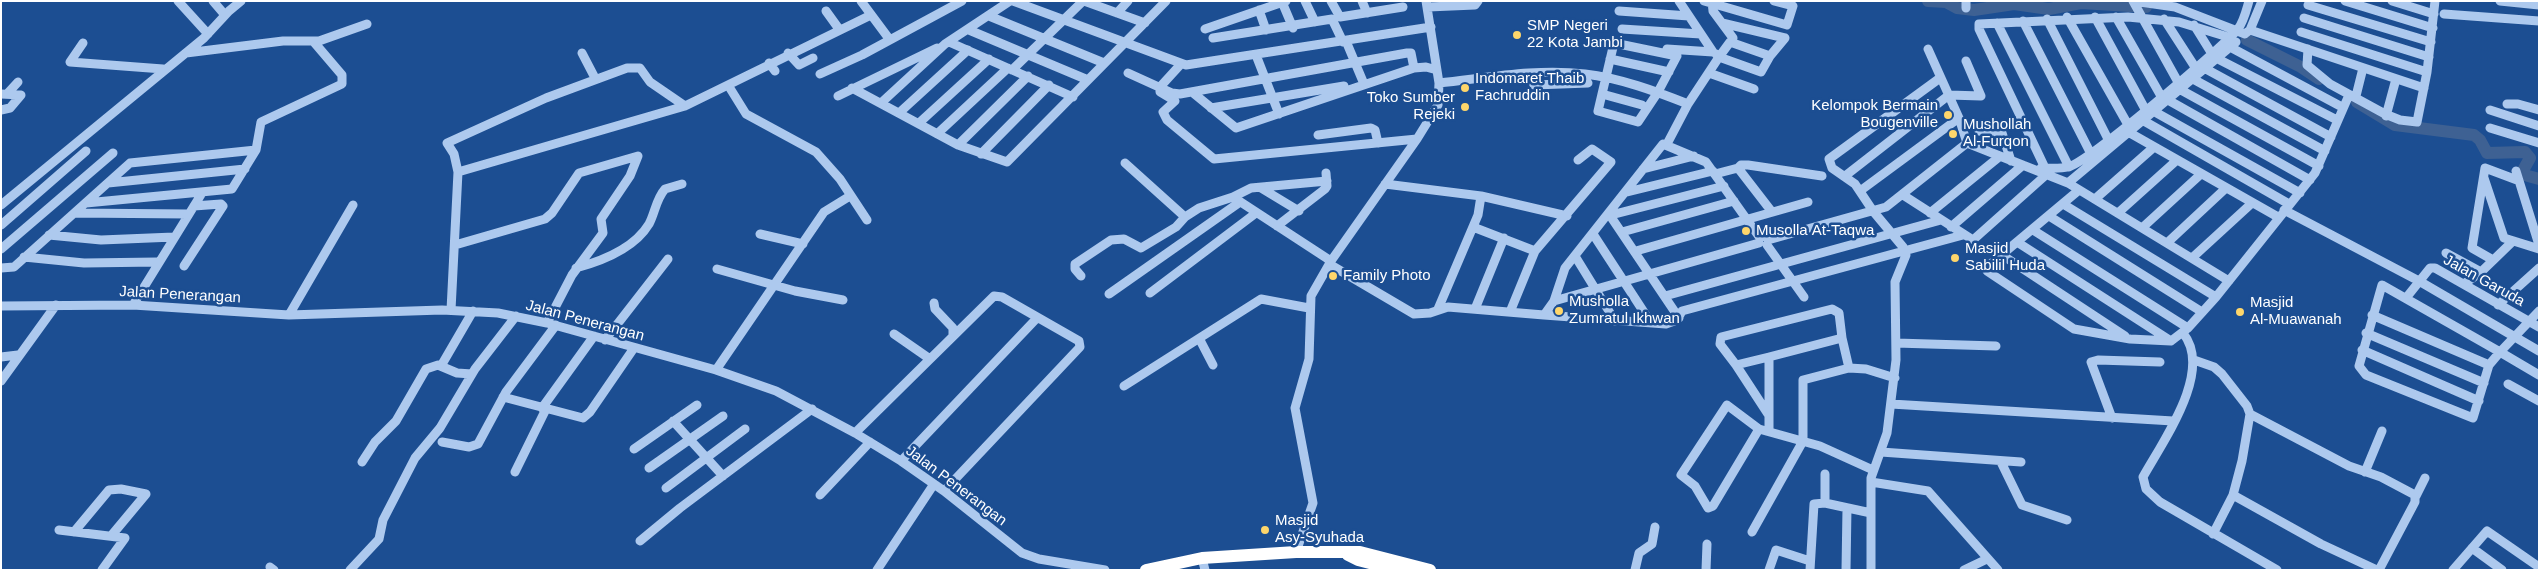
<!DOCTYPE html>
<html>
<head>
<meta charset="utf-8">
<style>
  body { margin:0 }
  #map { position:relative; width:2540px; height:571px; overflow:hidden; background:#1c4e92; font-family:Helvetica,sans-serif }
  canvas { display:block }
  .frame { position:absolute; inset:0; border:2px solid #fff; pointer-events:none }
</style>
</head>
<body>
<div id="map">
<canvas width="2540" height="571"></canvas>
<div class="frame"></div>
</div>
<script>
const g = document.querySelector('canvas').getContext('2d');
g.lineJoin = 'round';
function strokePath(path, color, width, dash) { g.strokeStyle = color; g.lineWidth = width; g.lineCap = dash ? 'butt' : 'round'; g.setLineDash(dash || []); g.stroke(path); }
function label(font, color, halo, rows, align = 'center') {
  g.font = font + ' Helvetica,sans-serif'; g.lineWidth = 5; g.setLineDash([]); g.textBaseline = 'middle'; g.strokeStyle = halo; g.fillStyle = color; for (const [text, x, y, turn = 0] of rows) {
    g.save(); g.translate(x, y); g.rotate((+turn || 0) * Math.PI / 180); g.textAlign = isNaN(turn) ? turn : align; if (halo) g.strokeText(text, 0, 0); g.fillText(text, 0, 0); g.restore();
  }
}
const river = new Path2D(`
  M1928,1l18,1 11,6 17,2 40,-6 35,5 32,-6 65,4
  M2247,40l54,27 18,12
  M2357,102l38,23 79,10 6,5 7,13 38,-1 5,6 -9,16 18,5`);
const minor = new Path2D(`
  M178,1l30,33
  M213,1l12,14
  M861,1l29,39
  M1013,1l173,64 245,-38
  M1084,1l61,22
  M1305,1l10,21
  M1331,1l9,16 63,-10
  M1362,1l5,12
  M1704,1l83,24 6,-19 -19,-5
  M1712,1l1,10 20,27
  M1966,1v7
  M2133,1l42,6 70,27
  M2133,1l45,81
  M2345,1l88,27
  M2392,1l42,13
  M2500,1l39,4
  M1282,2l11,26
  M2308,5l123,37
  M1428,7l47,-2 3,-4
  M1259,10l7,20
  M826,11l13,18
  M1619,11l70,5
  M1117,13l11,-12
  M2444,14l95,7
  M989,16l115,47
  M2067,17l60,106
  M2095,17l50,92
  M2116,17l45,79
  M2304,18l125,39
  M2047,19l61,120
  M2164,19l31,48
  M2023,21l68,133
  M1997,23l72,144
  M2194,25l18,29
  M1205,29l81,-28
  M1622,29l79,5
  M969,30l119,50
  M2250,30l174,58
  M2301,32l126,40
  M2246,33l4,-3 12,-29
  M1213,38l119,-19 11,23
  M1346,41l18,43
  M949,42l124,55
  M83,43l-13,19 93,7
  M1614,43l63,13 -19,36 -20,30 -40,-11z
  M2230,47l112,60
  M1667,49l46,3 -34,-51
  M1928,49l31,69 8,25 101,40 161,98
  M2308,49l-1,16 23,19 55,30 15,6 17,2 10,-50 8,-71
  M186,53l97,-12h36l48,-17
  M582,53l13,25
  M788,53l11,12 14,-7
  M1716,54l3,3 11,-15 40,14
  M1256,55l23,59
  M1610,59l59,13
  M2218,59l119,61
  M769,63l6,8
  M2206,69l125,68
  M1012,70l71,-69
  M1128,73l44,20 8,1 227,-41h4l3,15
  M1709,73l45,16
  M820,74l42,-19 100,-54
  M1530,74l4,11 54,-2
  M2193,79l132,72
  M1439,83c48,-5 97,-15 146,-9 35,4 70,17 103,30
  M728,85l18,29 70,38 24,27 27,41
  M1160,87v5l15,9 -12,11 4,8 47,39 203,-20
  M1160,87l21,-23
  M852,88l106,57 49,17 159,-161
  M2181,90l138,76
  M1192,92l44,36 178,-60 12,-1 11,3
  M1,94l20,1 -11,13 -9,2
  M7,94l11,-12
  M1602,94l40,11
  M838,96l99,-48
  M2356,96l7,-28
  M2168,100l142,80
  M881,103l64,-59 65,-43
  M2507,104h11l21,6
  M1211,108l133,-22
  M2490,110l49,16
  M2155,112l145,81
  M899,113l69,-63
  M2386,116l10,-37
  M2144,121l145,83
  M919,123l70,-64
  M2490,128l49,15
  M1979,131l23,2 9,28
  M2130,133l148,84
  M937,134l71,-66
  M1318,135l53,-7 4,2 3,13
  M1667,144l21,-40 31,-47 42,15 9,-16 15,-18 -63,-15
  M958,145l70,-69
  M981,154l68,-69
  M1125,163l60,54
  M1738,168l3,-3h7l74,11
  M2041,168c8,0 19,1 27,-1 21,-5 152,-117 170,-138 6,-8 8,-18 11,-28
  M2045,168l-66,-139v-5l149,-7 51,5 49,15
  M1643,169l51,-13
  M2516,171l23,74
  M458,172l227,-66 186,-91
  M1715,174l23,-6 34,44
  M1845,176l104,-81 32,1 -15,-35
  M2484,178l20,60 35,11
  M1327,181l-76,7 -18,9 98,64
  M108,183l137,-14
  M2068,183l168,-141
  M1385,184l96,12 86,20
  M1261,188l38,23
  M2079,190l-92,77v4l87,58 56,10 41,2 17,-13 28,-31 99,-124 34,-78
  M1860,191l99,-73
  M1627,192l86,-21
  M1903,195l70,45 74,-66
  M2095,199l59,-52
  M86,203l146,-14 24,-39 5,-28 81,-38v-9l-29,-34
  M2063,204l153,93
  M1,205l203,-167 25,-27 12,-10
  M2284,210l135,71 120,70
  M75,213l113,1
  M1930,213l69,-56
  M2118,213l59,-53
  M1609,214l70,104
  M1611,215l113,-29
  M2049,216l153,96
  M1,225l85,-74
  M1277,226l48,-37 2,-3 -1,-13
  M1473,227l62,24
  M1951,227l72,-62
  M2142,228l59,-54
  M2033,230l155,98
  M1622,232l112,-31
  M760,234l43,10
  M1593,234l58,89
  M49,235l52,5 73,-3
  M1768,240l118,-33 81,-64
  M2017,242l154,99
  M2167,243l59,-55
  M455,245l90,-26 7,-6 27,-40 59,-17 -8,20 -29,43 2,14 -31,42 -25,48
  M1767,245l37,52
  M1,249l112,-96
  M1636,251l172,-49
  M2446,253l35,19
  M2002,255l123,81
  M1575,256l40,65
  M24,257l60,6 73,-1
  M2192,258l60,-55
  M2493,260l-21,-12 13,-80 32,12
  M1329,264l85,50 16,-1 18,-6 96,8 10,-14 205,-58
  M184,266l39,-60 -2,-2 -27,2
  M1,268l13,-1 116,-104 126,-13
  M576,268c26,-7 58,-19 73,-44 6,-11 7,-25 16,-35l17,-5
  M717,269l78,22 48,9
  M1081,276l-6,-7v-5l36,-24 13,-1 17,9 35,-21 9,-10 14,-9 34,-11
  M2464,284l17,-12 31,-30
  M2382,285l118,67 -11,13 -16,53 -107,-43 -7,-9z
  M1150,293l106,-80
  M1109,294l131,-92
  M1665,296l276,-76
  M2406,298l24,-30h5l104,59
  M1554,301l11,-33 98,-124 43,18 54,76
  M934,303l1,6 18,19v8
  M133,305l69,-112
  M2498,305l41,-37
  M1,306l132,-1 156,10 153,-5 56,3 49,10 169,47 60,21 79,42 46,28 43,30 78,62 17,6 66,11
  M1438,309l40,-94 3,-19
  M1475,309l29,-71
  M451,310l7,-138 -4,-18 -7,-11 99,-45 81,-30h13l10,14 35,24
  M1510,312l25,-61 76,-89 -19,-13 -14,11
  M289,315l64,-110
  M1544,315l122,9 11,-4 5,-9 281,-76
  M2372,315l117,50
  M2183,333c31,38 -20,108 -40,144l3,12 14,13 117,68
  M2366,333l118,50
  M894,334l36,25
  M605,340l63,-81
  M1200,340l13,25
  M1896,343l100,3
  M2362,350l117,51
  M2500,352l39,23
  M2500,352l39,-41
  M1,357l17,-2
  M2194,360l20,7 8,7 25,32 3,8 -8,47 -9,34 -20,39
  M1736,365l-16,-21 1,-7 111,-28 7,4 3,25
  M441,366l32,-55
  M716,370l108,-158 26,-16
  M1,381l55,-76
  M2508,384l31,17
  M1124,386l137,-87 48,9
  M503,397l80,21 7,-6 44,-64
  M1891,404l282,17
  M1727,405l32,24 -46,77 -5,2 -13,-22 -14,-11z
  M542,408l52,-72
  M1768,414l-32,-49 33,-8
  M2250,414l99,52 32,11 34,18v7l-36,68
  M2112,418l-21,-56 7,-2 62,2
  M673,421l50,55
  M1759,429l61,17 53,24
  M1769,431v-74l73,-19 7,30
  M855,433l139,-137 8,1 77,44 1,6 -136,144
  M442,442l27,5 9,-3 28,-52 50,-67
  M634,449l63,-44
  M1881,452l140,10
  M901,461l136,-143
  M362,462l13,-20 21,-21 30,-52 12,-4 19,8 15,1
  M2001,462l21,43 45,15
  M649,468l74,-52
  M515,472l31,-63
  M2365,472l17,-41
  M1825,474v29
  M1871,482l57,9 70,79
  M666,488l79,-59
  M820,495l50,-53
  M2233,495l88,49 56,26
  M2416,496l9,-18
  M59,530l66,8 -23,32
  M74,532l35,-42 12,-1 25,5 -35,42
  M1752,532l51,-91v-61l46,-12 17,1 29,9
  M640,541l40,-33 132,-99
  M2472,548l30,22
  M1296,552l17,-49 -18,-95 14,-49 2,-63 20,-35 86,-122 21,-34 1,-22 -13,-82
  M1202,558l3,12
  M270,567l4,3
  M350,570l29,-31 4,-19 32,-62 25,-30 35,-59 41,-53
  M877,570l57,-86
  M1635,570l4,-17 13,-9 3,-17
  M1706,570l1,-26
  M1769,570l7,-20 34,11
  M1810,570l4,-66 11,-1 46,10
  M1846,570l1,-62
  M1871,570v-92l16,-45 9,-73 -1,-78 11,-27 -3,-8 -30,-36 -18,-27 -23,-16 -3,-9 111,-81
  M1964,570l23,-11
  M2453,570l34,-39 52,36`);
const highway = new Path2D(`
  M1348,555l10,5 39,10
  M1146,570l56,-12 94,-6h64l70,18`);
const markers = [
  [1517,35,5,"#fed66b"],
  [1465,88,5,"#fed66b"],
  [1465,107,5,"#fed66b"],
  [1948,115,5,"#fed66b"],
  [1953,134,5,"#fed66b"],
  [1746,231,5,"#fed66b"],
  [1955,258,5,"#fed66b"],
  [1333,276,5,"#fed66b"],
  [1559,311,5,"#fed66b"],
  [2240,312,5,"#fed66b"],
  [1265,530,5,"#fed66b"]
];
const poiNames = [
  ["SMP Negeri",1527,26],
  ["22 Kota Jambi",1527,43],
  ["Indomaret Thaib",1475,79],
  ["Fachruddin",1475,96],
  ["Toko Sumber",1455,98,"right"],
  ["Rejeki",1455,115,"right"],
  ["Kelompok Bermain",1938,106,"right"],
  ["Bougenville",1938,123,"right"],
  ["Mushollah",1963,125],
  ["Al-Furqon",1963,142],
  ["Musolla At-Taqwa",1756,231],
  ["Masjid",1965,249],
  ["Sabilil Huda",1965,266],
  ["Family Photo",1343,276],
  ["Musholla",1569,302],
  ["Zumratul Ikhwan",1569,319],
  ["Masjid",2250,303],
  ["Al-Muawanah",2250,320],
  ["Masjid",1275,521],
  ["Asy-Syuhada",1275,538]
];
const streetNames = [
  ["Jalan Garuda",2484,281,29],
  ["Jalan Penerangan",180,295,3],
  ["Jalan Penerangan",585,321,15],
  ["Jalan Penerangan",956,486,37]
];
strokePath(river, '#3e6193', 12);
strokePath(minor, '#adc9ee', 9);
strokePath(highway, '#fff', 12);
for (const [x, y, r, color] of markers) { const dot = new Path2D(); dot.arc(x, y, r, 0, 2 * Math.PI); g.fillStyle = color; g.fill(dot); strokePath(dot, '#1c4e92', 2); }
label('15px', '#fff', '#1c4e92', poiNames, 'left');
label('15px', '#fff', '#1c4e92', streetNames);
</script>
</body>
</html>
